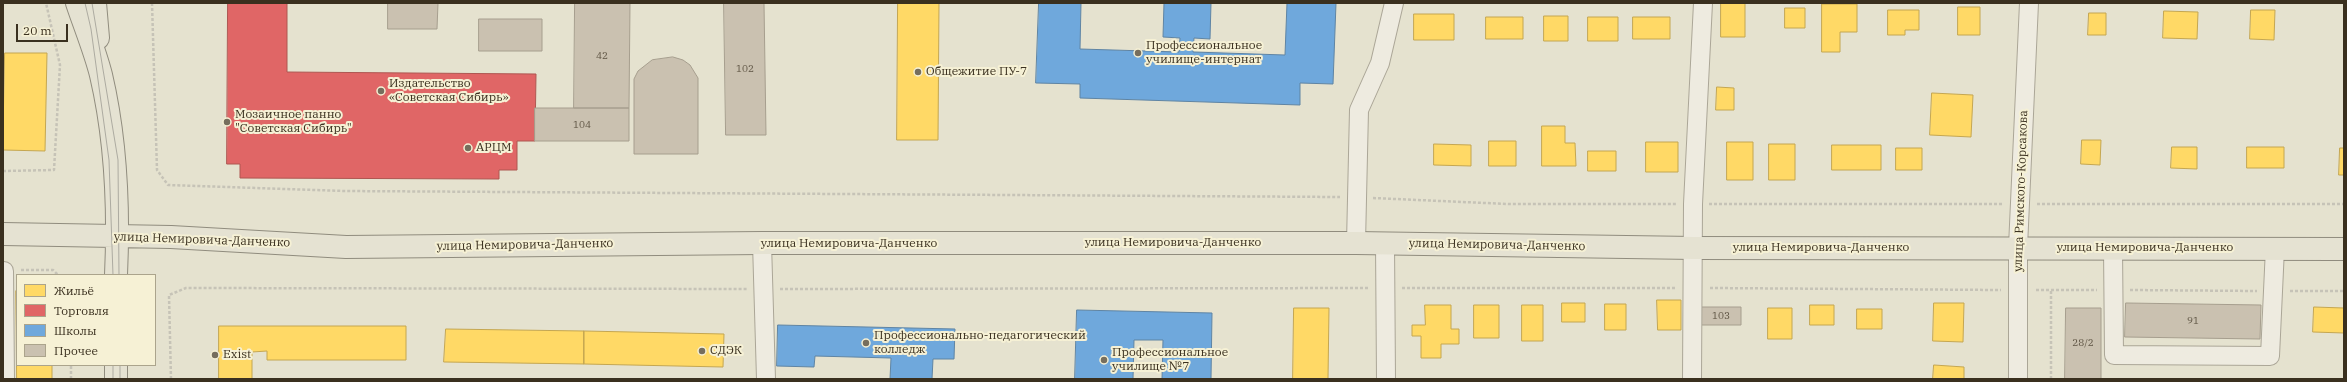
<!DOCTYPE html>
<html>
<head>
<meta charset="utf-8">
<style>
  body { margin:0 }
  #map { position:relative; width:2347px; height:382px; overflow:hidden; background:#e5e2cf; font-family:"IBM Plex Serif",serif }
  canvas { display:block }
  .frame { position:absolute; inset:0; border:4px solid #3a301f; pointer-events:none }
  .legend { position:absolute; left:16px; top:274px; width:140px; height:92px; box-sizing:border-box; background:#f6f1d5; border:1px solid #aba48c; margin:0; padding:5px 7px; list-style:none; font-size:12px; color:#3a301f }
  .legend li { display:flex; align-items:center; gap:8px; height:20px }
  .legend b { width:20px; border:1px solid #aba48c }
  .scale { position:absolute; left:16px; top:24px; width:52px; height:18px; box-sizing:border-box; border:2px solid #3a301f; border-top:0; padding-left:5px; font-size:12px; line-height:14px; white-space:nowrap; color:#3a301f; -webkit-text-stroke:3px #f6f1d5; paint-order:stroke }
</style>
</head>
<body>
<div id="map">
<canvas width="2347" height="382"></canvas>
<div class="frame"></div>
<ul class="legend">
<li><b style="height:11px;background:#ffd966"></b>Жильё</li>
<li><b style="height:11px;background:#e06666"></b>Торговля</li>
<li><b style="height:11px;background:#6fa8dc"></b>Школы</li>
<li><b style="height:11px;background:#cac1b0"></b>Прочее</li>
</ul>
<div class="scale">20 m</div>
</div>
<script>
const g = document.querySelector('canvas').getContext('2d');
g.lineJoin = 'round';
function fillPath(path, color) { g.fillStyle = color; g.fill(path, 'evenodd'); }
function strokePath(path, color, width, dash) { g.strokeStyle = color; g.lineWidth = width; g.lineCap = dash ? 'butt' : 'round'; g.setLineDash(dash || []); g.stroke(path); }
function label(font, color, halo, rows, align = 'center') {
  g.font = font + ' "IBM Plex Serif",serif'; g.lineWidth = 4; g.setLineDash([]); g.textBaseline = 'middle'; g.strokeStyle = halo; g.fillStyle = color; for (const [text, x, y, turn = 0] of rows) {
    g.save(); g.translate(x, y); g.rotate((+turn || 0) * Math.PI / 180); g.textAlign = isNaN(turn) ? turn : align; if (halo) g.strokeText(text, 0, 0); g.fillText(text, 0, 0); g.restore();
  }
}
const homes = new Path2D(`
  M898,3h41l-1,137h-41z
  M1721,3h24v34h-24z
  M1822,4h35v28h-17v20h-18z
  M1958,7h22v28h-22z
  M1785,8h20v20h-20z
  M1888,10h31v20h-14v5h-17z
  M2251,10h24l-1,30 -24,-1z
  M2164,11l34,1 -1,27 -34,-1z
  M2089,13h17v22h-18z
  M1414,14h40v26h-40z
  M1544,16h24v25h-24z
  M1486,17h37v22h-37z
  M1588,17h30v24h-30z
  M1633,17h37v22h-37z
  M5,53h42l-2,98 -42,-1z
  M1717,87l17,1v22h-18z
  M1932,93l41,2 -2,42 -41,-2z
  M1542,126h23v17h10l1,23h-34z
  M2082,140h19l-1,25 -19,-1z
  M1489,141h27v25h-27z
  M1646,142h32v30h-32z
  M1727,142h26v38h-26z
  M1434,144l37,1v21l-37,-1z
  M1769,144h26v36h-26z
  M1832,145h49v25h-49z
  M2172,147h25v22l-26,-1z
  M2247,147h37v21h-37z
  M1896,148h26v22h-26z
  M2340,148h4v27h-5z
  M1588,151h28v20h-28z
  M16,291l1,74h35v14h-35z
  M1657,300h24v30h-23z
  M1562,303h23v19h-23z
  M1934,303h30l-1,39 -30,-1z
  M1605,304h21v26h-21z
  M1425,305h26v24h8v15h-18v14h-20v-22h-9v-11h13z
  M1474,305h25v33h-25z
  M1522,305h21v36h-21z
  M1810,305h24v20h-24z
  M2314,307l30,1v25l-31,-1z
  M1294,308h35l-1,71h-35z
  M1768,308h24v31h-24z
  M1857,309h25v20h-25z
  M219,326h187v34h-139v-9l-15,1v27h-33z
  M446,329l138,2v33l-140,-2z
  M584,331l140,3 -1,33 -139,-3z
  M1934,365l30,2v12h-31z`);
const shops = new Path2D(`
  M228,3h59v69l249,2 -1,67h-18v29h-18v9l-259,-1v-14h-13z`);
const schools = new Path2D(`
  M1039,3h42l-1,46 99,3 1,-14 -17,-1 1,-34h47l-1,36 -16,-1 -1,14 92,3 2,-52h49l-3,81 -33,-1v22l-220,-7v-14l-44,-1z
  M1077,310l135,3 -1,66h-49l1,-39h-29l-1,39h-58z
  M778,325l177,4 -1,30h-21l-1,20h-42l1,-21 -76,-2 -1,11 -37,-1z`);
const building = new Path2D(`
  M388,3h50l-1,26h-49z
  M575,3h55l-1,105h-55z
  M724,3h40l2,132h-40z
  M479,19h63v32h-63z
  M673,57l10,3 7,5 8,13v76h-64v-75l4,-8 14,-11z
  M535,108h94v33h-94z
  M2126,303l135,2 -1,34 -135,-2z
  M1701,307h40v18h-40z
  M2066,308h35v71h-36z`);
const path = new Path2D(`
  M152,3l5,167 11,15 176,6 996,6
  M3,171l51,-1 6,-105 -14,-62
  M1373,198l135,6h168
  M1709,204h295
  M2037,204h307
  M21,270h32l5,5
  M1402,288h275
  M1710,288l291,2
  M780,289l589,-1
  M2036,290h61
  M2130,290l127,1
  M2290,291h54
  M71,379v-14
  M171,379l-2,-84 17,-7 561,1
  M2051,379v-89`);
const minor = new Path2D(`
  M762,243l4,136
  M1356,243l3,-133 21,-47 14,-60
  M1385,243l1,136
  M2113,248l1,107 156,1 5,-108
  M4,271l1,108
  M1692,379l1,-175 10,-201
  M2018,379v-132l11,-244`);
const major = new Path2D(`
  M77,3c8,24 18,48 24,72 15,64 18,134 15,200
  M95,3l3,35
  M3,234l168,3 175,10 416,-4h594l338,5 650,1
  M116,365v14`);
const tram = new Path2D(`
  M85,3l6,26 18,131 4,115
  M92,3l26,157 1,115
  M113,365v14
  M120,379v-14`);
const markers = [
  [1138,53,4,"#766e5d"],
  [918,72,4,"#766e5d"],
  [381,91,4,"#766e5d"],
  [227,122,4,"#766e5d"],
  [468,148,4,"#766e5d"],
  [866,343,4,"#766e5d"],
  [702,351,4,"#766e5d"],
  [215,355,4,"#766e5d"],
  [1104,360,4,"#766e5d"]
];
const numberNames = [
  ["42",602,56],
  ["102",745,69],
  ["104",582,125],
  ["103",1721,316],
  ["91",2193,321],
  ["28/2",2083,343]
];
const poiNames = [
  ["Профессиональное",1146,46],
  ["училище-интернат",1146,60],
  ["Общежитие ПУ-7",926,72],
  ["Издательство",389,84],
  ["«Советская Сибирь»",389,98],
  ["Мозаичное панно",235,115],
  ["\"Советская Сибирь\"",235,129],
  ["АРЦМ",476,148],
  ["Профессионально-педагогический",874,336],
  ["колледж",874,350],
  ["СДЭК",710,351],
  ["Профессиональное",1112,353],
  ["училище №7",1112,367],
  ["Exist",223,355]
];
const streetNames = [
  ["улица Римского-Корсакова",2021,191,-88],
  ["улица Немировича-Данченко",202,240,2],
  ["улица Немировича-Данченко",1173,243],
  ["улица Немировича-Данченко",849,244],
  ["улица Немировича-Данченко",525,245,-1],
  ["улица Немировича-Данченко",1497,245,1],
  ["улица Немировича-Данченко",1821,248],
  ["улица Немировича-Данченко",2145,248]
];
fillPath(homes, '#ffd966');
strokePath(homes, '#c4a651', 1);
fillPath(shops, '#e06666');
strokePath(shops, '#ae5651', 1);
fillPath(schools, '#6fa8dc');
strokePath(schools, '#5f84a3', 1);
fillPath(building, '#cac1b0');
strokePath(building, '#a69e8e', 1);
strokePath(minor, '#aba697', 20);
strokePath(major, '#908c7e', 24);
strokePath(path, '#c6c3b7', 2.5, [3, 2]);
strokePath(minor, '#eeebe0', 18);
strokePath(major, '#e5e2d2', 22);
strokePath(tram, '#adaba1', 1);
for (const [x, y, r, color] of markers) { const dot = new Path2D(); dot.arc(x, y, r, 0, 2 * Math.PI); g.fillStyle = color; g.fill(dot); strokePath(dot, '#f6f1d5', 1.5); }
label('10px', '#5e5443', null, numberNames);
label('12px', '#3a301f', '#f6f1d5', poiNames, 'left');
label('12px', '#3a301f', '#f6f1d5', streetNames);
</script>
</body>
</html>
